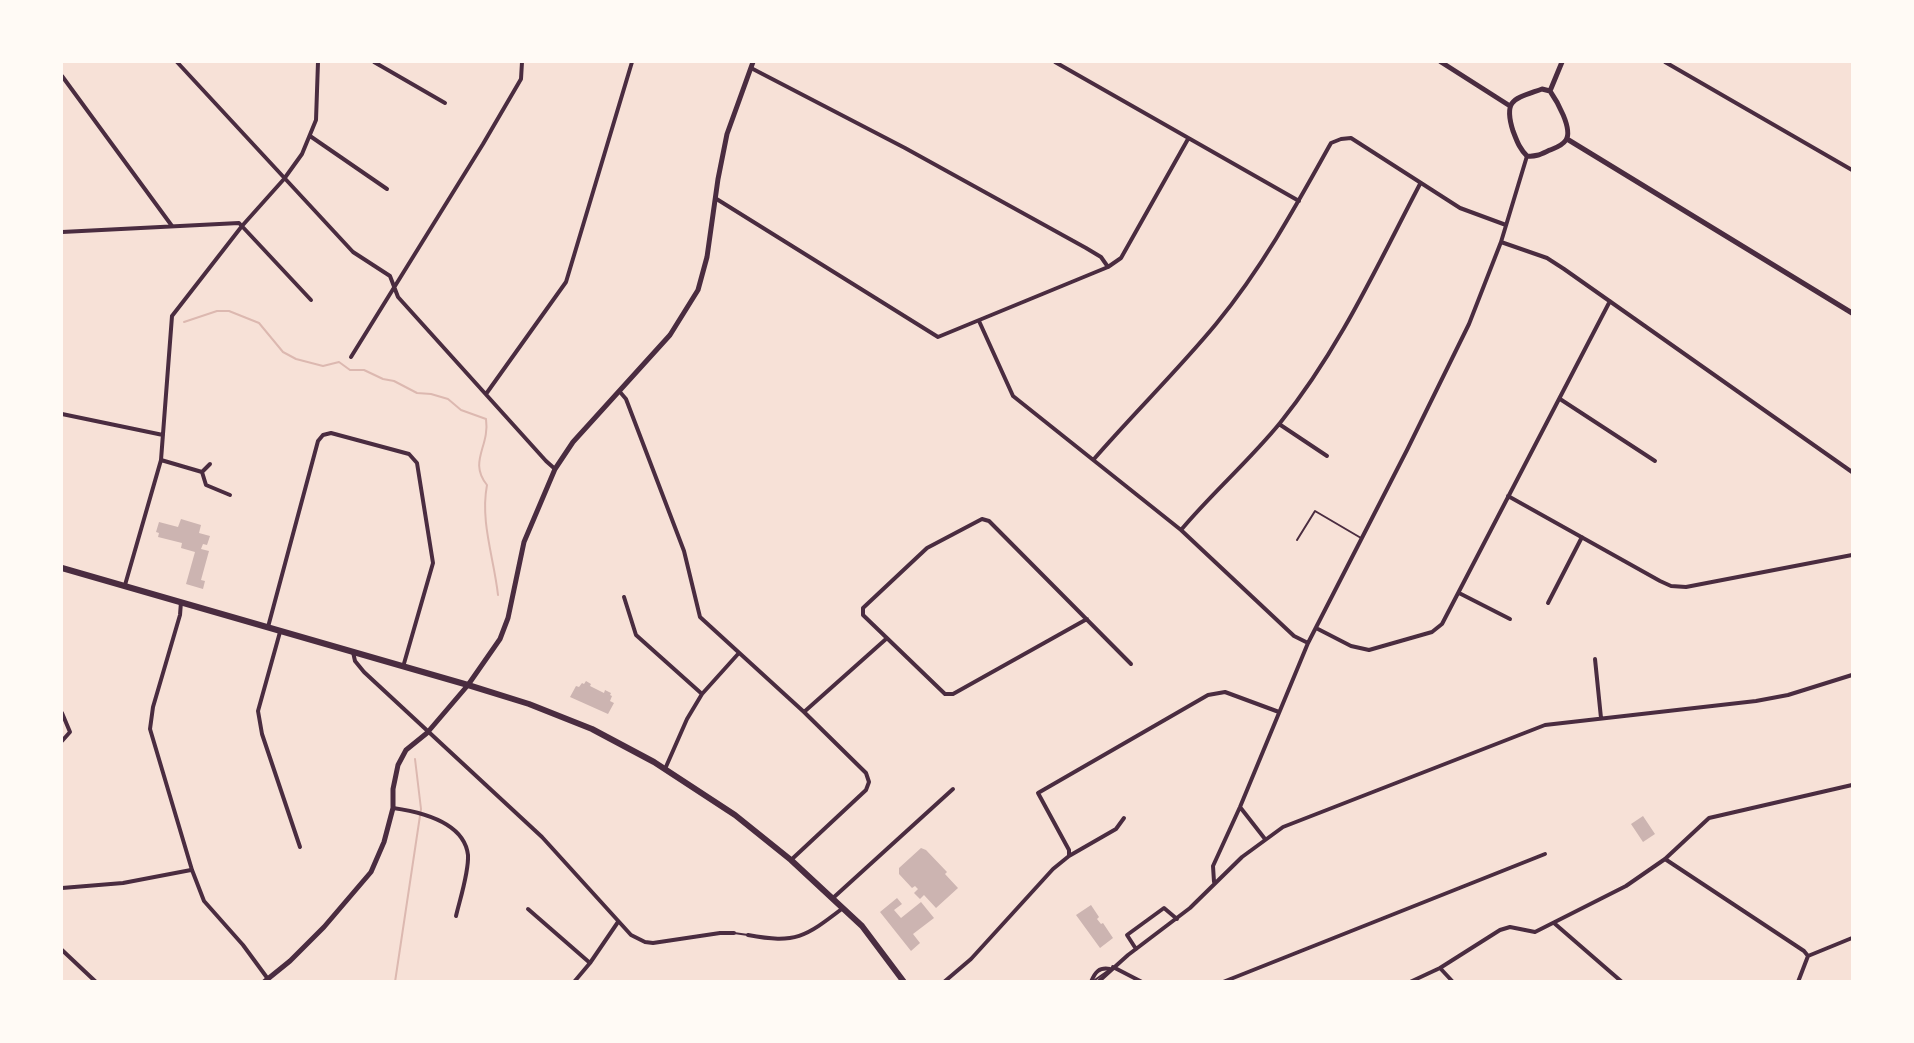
<!DOCTYPE html>
<html>
<head>
<meta charset="utf-8">
<style>
  body { margin:0 }
  #map { position:relative; width:1914px; height:1043px; overflow:hidden; background:#f7e1d7; font-family:"Noto Sans",sans-serif }
  canvas { display:block }
  .frame { position:absolute; inset:0; border:63px solid #fffaf5; pointer-events:none }
</style>
</head>
<body>
<div id="map">
<canvas width="1914" height="1043"></canvas>
<div class="frame"></div>
</div>
<script>
const g = document.querySelector('canvas').getContext('2d');
g.lineJoin = 'round';
function strokePath(path, color, width, dash) { g.strokeStyle = color; g.lineWidth = width; g.lineCap = dash ? 'butt' : 'round'; g.setLineDash(dash || []); g.stroke(path); }
function fillPath(path, color) { g.fillStyle = color; g.fill(path, 'evenodd'); }
const stream = new Path2D(`
  M184,322l33,-11h12l30,12 24,29 13,7 27,7 16,-4 11,8h14l19,9 11,2 23,12 14,1 17,5 13,11 25,9c4,28 -18,42 1,66 -7,37 7,73 11,110
  M395,982l26,-173 -6,-50`);
const building = new Path2D(`
  M181,519l20,6 -2,8 11,3 -3,9 -4,-1 -2,5 8,2 -8,29 4,1 -2,8 -17,-5 9,-32 -14,-4 1,-5 -24,-6 1,-4 -3,-1 3,-10 19,5z
  M586,681l5,3 -1,2 14,7 1,-3 6,3 -1,2 2,1 -2,5 4,2 -6,11 -38,-17 6,-11 3,1 3,-4 2,1z
  M1643,816l12,18 -12,8 -12,-18z
  M921,848l5,2 21,22 -2,2 13,14 -22,20 -12,-13 -4,4 -6,-6 4,-4 -3,-3 -3,2 -13,-14v-6z
  M897,898l5,6 -8,6 7,8 20,-16 13,16 -21,16 7,9 -9,8 -31,-39z
  M1091,905l8,12 -2,2 4,5 2,-1 10,15 -13,10 -24,-33z`);
const service = new Path2D(`
  M1297,540l18,-29 46,27
  M734,933l14,2
  M1092,982l17,-12`);
const minor = new Path2D(`
  M177,62l176,190 37,24 8,21 148,164 9,8
  M374,62l71,41
  M1055,62l244,139
  M1665,62l187,108
  M751,68l154,80 181,100 15,9 7,10
  M62,76l110,150
  M310,136l77,53
  M715,198l223,139 170,-70 13,-9 67,-119
  M62,232l177,-9 72,77
  M1501,242l46,16 17,11 288,203
  M979,321l34,75 168,134 113,106 14,7
  M351,357l132,-213 38,-65 1,-17
  M620,392l6,7 58,152 16,66 104,95 62,61 3,9 -3,8 -75,70
  M486,394l80,-112 66,-220
  M1560,399l95,62
  M62,414l101,21
  M1279,424l48,32
  M1094,459c40,-46 84,-89 122,-135 46,-56 80,-118 115,-181l10,-4 10,-1 109,70 46,17
  M161,460l41,12
  M210,464l-8,8 4,13 24,10
  M1508,496l152,85 11,5 15,1 166,-32
  M1181,530c31,-37 68,-69 99,-107 59,-73 97,-157 140,-239
  M125,585l36,-125 11,-144 70,-90 42,-47 18,-25 14,-34 2,-58
  M1459,593l51,26
  M624,597l12,38 66,59
  M181,602l-1,13 -27,92 -3,22 42,141 12,31 39,44 25,34
  M1548,603l34,-66
  M1087,619l-134,75h-8l-82,-79v-7l64,-60 55,-29 7,2 142,143
  M268,627l50,-186 5,-6 8,-2 78,21 8,9 16,100 -30,104
  M1316,628l35,18 18,4 63,-18 10,-8 168,-323
  M280,632l-22,79 4,23 38,113
  M353,652l2,9 9,11 178,165 89,98 14,7 8,1 67,-10h14
  M1595,659l6,59
  M804,712l82,-73
  M62,713l8,19 -8,9
  M665,769l22,-50 15,-25 36,-40
  M1240,807l25,32
  M393,808c28,4 71,14 75,47 1,17 -8,44 -12,61
  M1069,856v-6l-31,-57 170,-98 17,-3 54,20
  M1665,859l139,92 4,5
  M1214,882l-1,-16 27,-59 68,-164 99,-193 62,-126 32,-82 26,-86
  M62,888l61,-5 68,-13
  M833,898l120,-109
  M528,909l62,54
  M1554,923l68,59
  M748,935c48,9 57,2 95,-27
  M1136,949l-9,-14 37,-27 13,11
  M62,950l34,32
  M1808,956l44,-18
  M1113,967l29,15
  M1440,968l13,14
  M574,982l16,-19 28,-41
  M944,982l27,-23 82,-90 16,-13 47,-27 8,-11
  M1091,982c4,-10 8,-15 19,-13
  M1098,982l30,-27 62,-47 52,-51 41,-30 262,-102 211,-24 32,-6 64,-20
  M1223,982l322,-128
  M1410,982l30,-14 60,-38 10,-3 25,5 91,-46 39,-27 44,-41 143,-33
  M1798,982l10,-26`);
const tertiary = new Path2D(`
  M1441,62l69,44
  M1542,89l8,2c7,10 23,38 16,49 -4,6 -11,8 -16,10 -9,4 -14,7 -23,6 -8,-8 -10,-15 -14,-25 -10,-32 1,-32 29,-42z
  M1550,91l12,-29
  M1567,139l285,174
  M264,982l26,-21 34,-34 47,-55 13,-30 9,-34v-19l5,-24 8,-15 21,-17 41,-48 32,-46 8,-21 16,-76 31,-73 18,-27 97,-107 28,-45 9,-33 11,-78 9,-45 26,-72`);
const primary = new Path2D(`
  M62,568l406,117 61,19 63,25 62,33 81,53 56,45 71,66 42,56`);
strokePath(stream, '#dcb8b0', 2);
fillPath(building, '#ccb4b1');
strokePath(service, '#4a2c40', 2);
strokePath(minor, '#4a2c40', 4);
strokePath(tertiary, '#4a2c40', 5);
strokePath(primary, '#4a2c40', 6);
</script>
</body>
</html>
